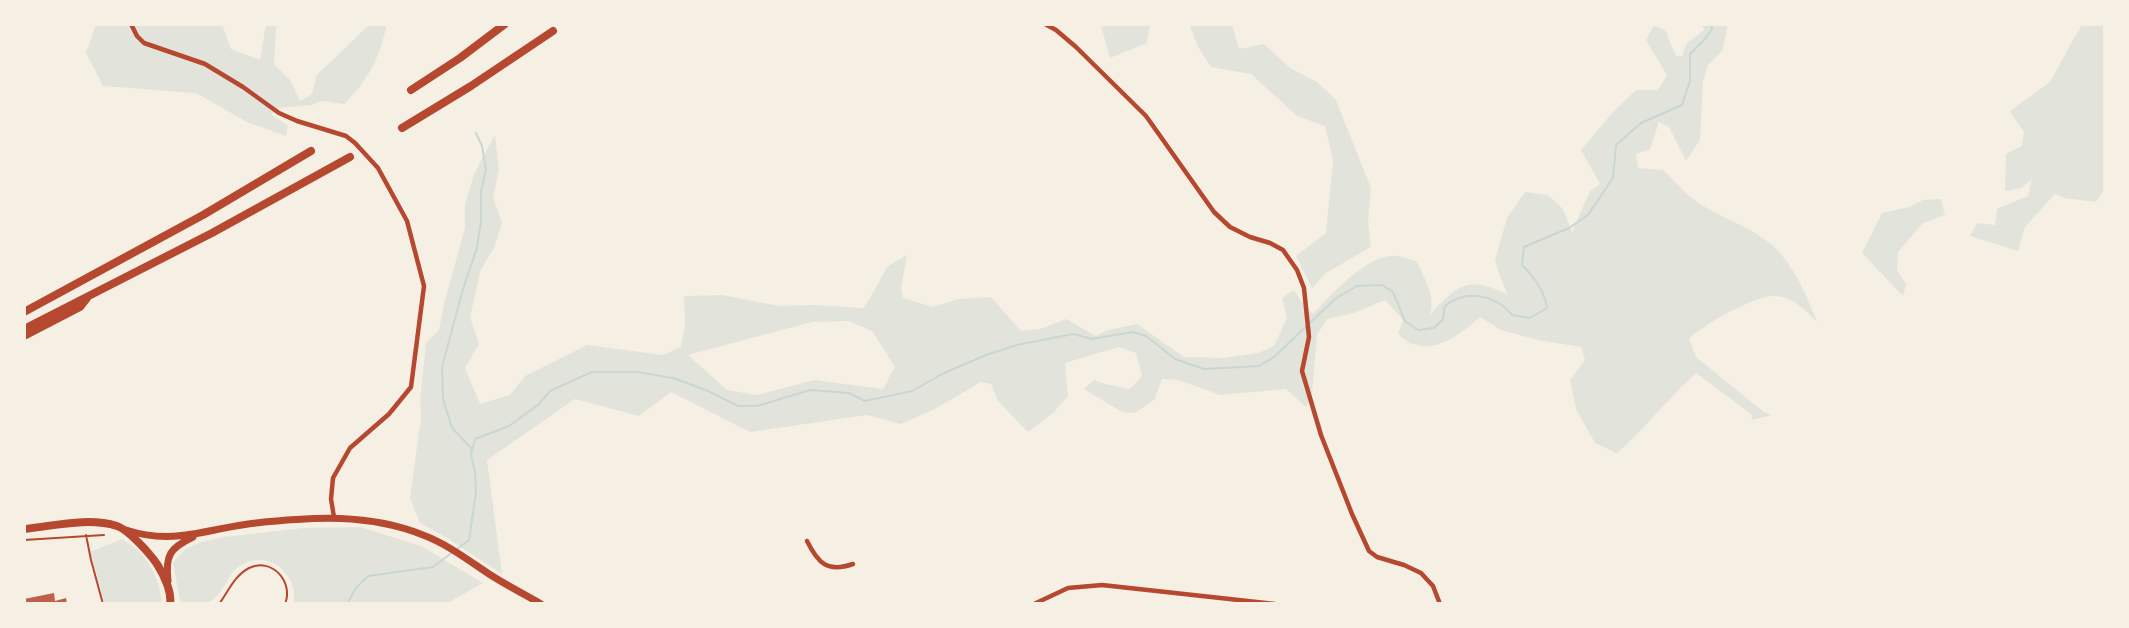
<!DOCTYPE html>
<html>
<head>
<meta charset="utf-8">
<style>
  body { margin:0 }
  #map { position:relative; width:2129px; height:628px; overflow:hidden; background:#f6efe4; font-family:Rubik,sans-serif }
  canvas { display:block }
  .frame { position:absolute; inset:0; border:26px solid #f6efe4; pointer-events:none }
</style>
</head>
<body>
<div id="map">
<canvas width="2129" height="628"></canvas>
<div class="frame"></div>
</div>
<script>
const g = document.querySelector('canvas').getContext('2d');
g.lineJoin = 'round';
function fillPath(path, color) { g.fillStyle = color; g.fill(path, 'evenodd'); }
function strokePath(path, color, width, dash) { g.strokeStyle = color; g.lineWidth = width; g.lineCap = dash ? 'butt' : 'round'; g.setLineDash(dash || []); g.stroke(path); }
const green = new Path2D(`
  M96,24h126l9,25 29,11 6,-36h15l-5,4 -2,36 16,16 10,21 12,-7 5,-19 53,-51h17c-8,34 -18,56 -43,80l-23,-3 -9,4 -34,3 -7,7 17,10 -2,11 -39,-14 -51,-29 -93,-7 -17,-33z
  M1098,24h52l-3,19 -37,15 -9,-32z
  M1189,24h43l7,25 25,-5 26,24 27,14 19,18 35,88 -3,33 3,26 -45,26 -14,15 -16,-32 30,-23 7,-73 -8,-34 -28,-10 -46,-42 -40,-7 -13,-20z
  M1702,24h26l-6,27 -14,14 -5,16 -3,59 -14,21 -17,-34 -10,-5 -9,27 -14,5 2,14 25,2c15,14 23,26 42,37 25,15 55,23 75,46 18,21 27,44 37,69 -12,-12 -23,-25 -42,-26 -19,-1 -73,29 -86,43l7,18 68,55 8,3 -20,5 -1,-6 -55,-41c-28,26 -52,56 -80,81l-2,-2 -19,-9 -19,-34 -6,-29 15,-20 -4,-13 -43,-7 -37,-10 -21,-13c-24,21 -54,44 -82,17l5,-14 -18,-20 -31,13 -27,6 -10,16 -5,59 -6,13 -20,-18 -66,6 -41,-15 -17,-1 -8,21 -19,13 -13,-1 -38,-23 10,-9 11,4 25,5 12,-13 -6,-23 -17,-6 -54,16 3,33 -15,17 -25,19 -30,-31 -7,-17 -10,-2 -48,28 -32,14 -34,-9 -117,17 -79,-40 -32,24 -64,-17 -88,61 15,114 -55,-36 -27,-15 -10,-25 11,-80 -1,-17 6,-58 13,-13 5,-26 21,-76v-24l10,-32 20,-37 4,35 -6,27 9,26 -8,25 -13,21 -11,48 9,27 -14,24 15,36 30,-9 15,-19 62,-31 76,10 18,-8 4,-23 -1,-28 38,-1 57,11 33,-1 52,3 24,-42 19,-11 -6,33 2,10 30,9 25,-8 33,-2 30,34 19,-2 26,-10 30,17 12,-6 29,-6 47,33 40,1 34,-5 16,-7 13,-28 -5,-20 12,-8 9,14 10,10c19,-20 55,-62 85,-58 6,1 13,4 19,6 8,18 19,34 13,53 28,-31 38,-40 78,-20l-9,-21 -4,-14 12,-42 18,-26 23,3 15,14 9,23 18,-41 10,-7 -19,-34 32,-38 23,-22h22l9,-15 -21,-35 8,-15 11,5 11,26h6l5,-13 17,-13zM848,321l24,10 23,36 -12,22 -69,-9 -57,15 -30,-5 -39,-35 124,-33z
  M2082,24h23v165l-9,13 -32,-4 -9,-4 -30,33 -7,24 -48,-15 7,-13 18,2 2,-16 31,-13 4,-17 -11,9 -16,3 1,-37 16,-8 2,-14 -14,-21 40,-29z
  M1941,199l4,16 -22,8 -25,29 -1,18 9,14 -3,12 -41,-43 20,-40 27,-6 14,-7z
  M360,527l61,19 62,37 -37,21h-153c3,-15 -1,-23 -10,-34 -6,-7 -16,-10 -25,-10 -32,3 -27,27 -47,41 -7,5 -19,3 -27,3l-4,-3 -7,-38 11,-13 17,-8 23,-5 79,-9z
  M122,539c25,15 37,36 40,65h-57l-15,-52z`);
const stream = new Path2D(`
  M472,449l-20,-21 -9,-29 -1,-32 21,-78 14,-41 4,-27v-29l5,-23 -4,-23 -6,-13
  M347,604l9,-16 12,-12 65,-9 36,-27 7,-48 -1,-20 -4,-17 4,-16 34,-13 30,-22 11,-13 42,-19h45l36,6 33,12 32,16h19l53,-16 39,3 16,8 47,-10 32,-18 42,-18 31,-10 56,-11 19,5 41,-7 13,4 29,23 29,10 55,-3 15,-9 61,-58 22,-13 25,-1 11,7 12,29 13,9 16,-2 9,-9 2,-13c20,-17 50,-12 67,9l18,3 17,-10c-2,-17 -13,-31 -25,-43l2,-18 45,-19 19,-13 25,-37 3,-33 25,-22 41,-18 8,-24v-27l14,-14 8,-11 -1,-5`);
const building = new Path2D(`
  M54,593l1,8 11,-3 1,6h-43v-5z`);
const service = new Path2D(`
  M86,535l5,25 12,44
  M24,540l80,-5
  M219,604c9,-12 15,-28 30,-36 23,-11 45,14 36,36`);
const minor = new Path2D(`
  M131,24l6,12 7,7 61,21 38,23 36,26 18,8 49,15 9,7 23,25 29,53 17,65 -13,101 -22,27 -39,34 -17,30 -2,21 3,18
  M1045,24l11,6 20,17 70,69 68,96 16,15 20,10 20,6 13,7 14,20 7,18 5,49 -7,34 19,64 31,79 17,37 8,6 27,8 17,8 12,13 7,18
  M807,541c11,22 20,32 46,23
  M1034,604l34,-16 34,-3 173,19`);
const secondary = new Path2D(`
  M126,530c49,16 82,-2 130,-7 56,-6 113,-10 167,12 24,9 45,25 66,39 17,11 35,20 52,30
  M168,581c-3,-26 2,-33 25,-44`);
const primary = new Path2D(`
  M24,529c30,-3 64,-12 93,-3 12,4 33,28 40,38 7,11 15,28 13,40`);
const trunk = new Path2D(`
  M411,90l49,-32 45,-34
  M402,128l69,-42 82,-55
  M24,312l179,-97 108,-64
  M24,329l188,-96 138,-76
  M24,336l56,-29 7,-9`);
fillPath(green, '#e2e4dc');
strokePath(stream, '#c9d6d2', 2);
fillPath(building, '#bf614a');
strokePath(service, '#b5482f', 2);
strokePath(minor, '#b5482f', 4.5);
strokePath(secondary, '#b5482f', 7);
strokePath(primary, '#b5482f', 8);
strokePath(trunk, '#b5482f', 8);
</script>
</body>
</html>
